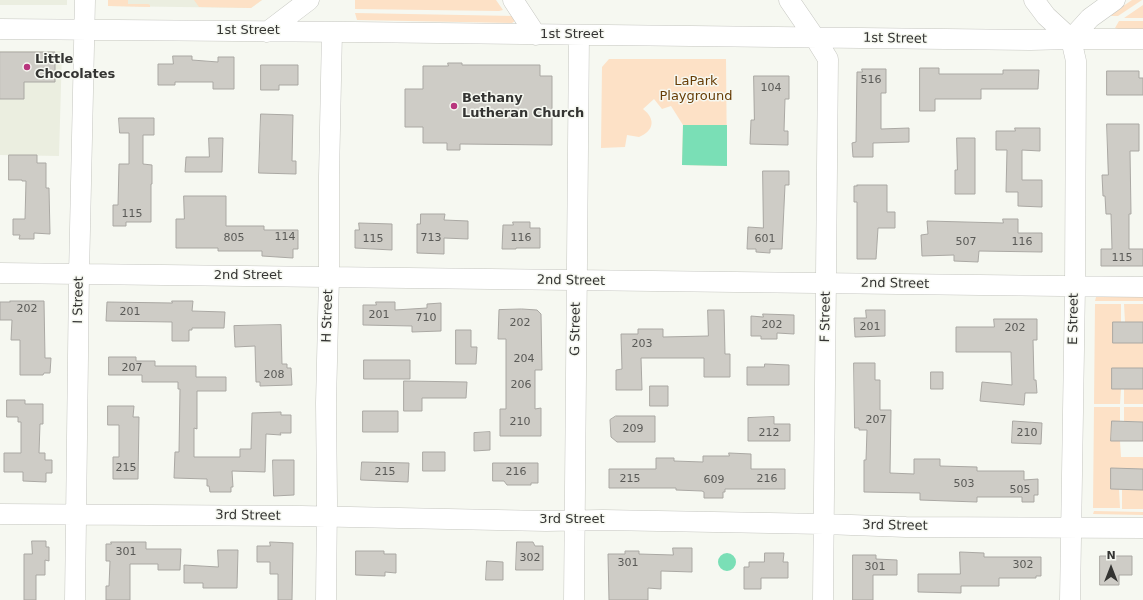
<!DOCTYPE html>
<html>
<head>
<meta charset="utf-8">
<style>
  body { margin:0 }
  #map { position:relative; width:1143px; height:600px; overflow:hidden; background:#f6f8f1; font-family:"DejaVu Sans",sans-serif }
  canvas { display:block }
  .north { position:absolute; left:1091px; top:548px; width:40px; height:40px; -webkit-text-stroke:3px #f6f8f1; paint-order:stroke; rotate:0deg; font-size:11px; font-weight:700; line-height:16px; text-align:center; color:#343432 }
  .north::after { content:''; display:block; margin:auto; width:14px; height:18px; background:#343432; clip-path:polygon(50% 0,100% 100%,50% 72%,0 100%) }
</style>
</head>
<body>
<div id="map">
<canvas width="1143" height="600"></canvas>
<div class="north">N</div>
</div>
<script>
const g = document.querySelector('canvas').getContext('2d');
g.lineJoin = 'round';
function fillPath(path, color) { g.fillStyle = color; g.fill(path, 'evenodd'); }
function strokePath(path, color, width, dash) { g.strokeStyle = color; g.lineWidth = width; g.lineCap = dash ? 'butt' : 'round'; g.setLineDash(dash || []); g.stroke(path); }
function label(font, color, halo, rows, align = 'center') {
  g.font = font + ' "DejaVu Sans",sans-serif'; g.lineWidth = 3; g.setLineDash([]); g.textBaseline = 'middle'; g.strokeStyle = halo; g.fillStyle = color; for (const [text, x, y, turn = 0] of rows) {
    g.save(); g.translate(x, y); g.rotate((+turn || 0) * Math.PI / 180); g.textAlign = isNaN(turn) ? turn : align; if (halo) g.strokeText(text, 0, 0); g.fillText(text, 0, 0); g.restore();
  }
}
const built = new Path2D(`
  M0,0h67v5h-67z
  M108,0h154l-11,8 -143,-2z
  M0,51h62l-3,105 -59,-1z`);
const green = new Path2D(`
  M108,0h20v4h20l2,1v2l-42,-1z
  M194,0h68l-11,8 -52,-1z
  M355,0h141l7,10 -4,1 -144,-2z
  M1132,0h10l-24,16h-7l2,-3z
  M1143,5v13h-19z
  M355,13l160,3v5l-3,2 -155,-3z
  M1119,21h24v8h-25l-3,-1z
  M609,59h117l1,107 -45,-1 1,-40 -12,-19 -9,3 -8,-10 -11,10c13,10 11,22 -4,28l-12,-2 -2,12 -24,1 1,-81z
  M1096,297h47v4h-48z
  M1095,304h26v18h-8v21h30v25h-31v21h9l-1,15h-26z
  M1124,304h19v18h-18z
  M1124,389h19v15h-19z
  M1094,407h26v14l-8,1 -1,19h9l1,16h22v12l-32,-1v21h8l1,19h-27z
  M1124,407h19v15l-19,-1z
  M1122,489l21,1v19h-21z
  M1094,511l49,1v3l-50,-1z`);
const water = new Path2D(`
  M683,125h44v41l-45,-1z
  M718 562a9 9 0 1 1 18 0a9 9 0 1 1-18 0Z`);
const building = new Path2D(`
  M0,52h55v30h-31v17h-24z
  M173,56h19v4l26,2v-5h16v32h-21v-7h-38v3h-17v-21h15z
  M448,63h14v2h78v11h12v69l-92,-1v6h-13v-7h-24v-16h-18v-38h18v-23h25z
  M261,65h37v20h-19v5h-18z
  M920,68h19v6h64v-4h36l-1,19h-57v10h-46v12h-15z
  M862,69h24v24h-5v36l28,-1v14l-36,1v14h-20l-1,-14 4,-1 1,-70h5z
  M1107,71h32v7h4v17h-36z
  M754,76h35v23h-4l-1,32h4v14l-38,-1 1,-24h3z
  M261,114l32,1 -1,46h4v13l-37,-1z
  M119,118h35v17h-11v29l9,1v19h-1v38h-25v4h-13v-21h5l1,-41h10v-31h-9z
  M1107,124h32v27h-9l1,63h-2v35h14v17h-42v-17h11l-1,-35h-5l-1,-18h-2l-1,-21h6z
  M1015,128h25v23l-18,-1v30h20v27l-24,-1v-14h-12l1,-42h-11v-19h19z
  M209,138h14l-1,34h-37l1,-15h23z
  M957,138h18v56h-20v-24h2z
  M9,155h28v8h9v25h3l1,46 -16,-1v6h-15l1,-4h-7v-16h12l1,-38h-4v-1h-13z
  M763,171h26v14h-4l-3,64h-12v4l-14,-1v-3h-9l1,-22 15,1z
  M857,185h30v27h8v16h-17l-2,31h-19v-57h-3v-16h3z
  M184,196h42v30h38v4h34v19h-5v9l-31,-2v-5h-44v-3h-42v-29h8z
  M421,214h24l-1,6 24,1v18l-24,-1v16l-27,-1v-29h3z
  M1003,219h15v14h24v19l-63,-1 -1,11 -24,-1v-6l-32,1 -1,-21 7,-1 -1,-13 76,2z
  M513,222h17v6h10v20h-24v1h-14l1,-24h10z
  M359,223l33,1v26l-37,-2v-18h4z
  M10,301h34l1,57h6l-1,15h-6l-1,2h-23v-35h-9l1,-20h-12v-18h10z
  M172,301h21l-1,10 33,1 -1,16h-32v2h-3v11h-17v-19l-66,-1 1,-19 65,1z
  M376,302h19v8l32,-2v-4l14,-1v28l-29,1v-6l-49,-1v-20h13z
  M522,309l15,1 4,4 1,56h-7v39l6,-1v28h-41v-27h6v-70h-8l1,-29z
  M708,310h16l1,44h5v23h-26v-19h-63l1,32h-26v-20l6,-1 -1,-35h17v-5h25v8l45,-1z
  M866,310h19v26l-30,1 -1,-19h12z
  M763,314l31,1v19l-17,-1v6h-16v-3h-10v-20l12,1z
  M994,319h43v21h-4l1,40h2l1,13h-12l-1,12 -44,-4 2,-19 30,3 -1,-33h-55v-25h38z
  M1113,322h30v21h-30z
  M281,325l1,39h5v4h4l1,17 -32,1v-4h-4l-1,-36 -20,1 -1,-21z
  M456,330h15v17h6l-1,17h-20z
  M109,357h27v4h19v5h41v11h30v14h-29v38l-3,-1v29h46v-8h11l1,-36 29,-1v3h10v18h-11l1,2 -15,-1 -1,38 -33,-1 1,16h-2v5h-21l-1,-6h-2v-7l-33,-1 1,-26h4l1,-63h-2v-7h-36v-7h-33z
  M364,360h46v19h-46z
  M854,363h21v17h5v30h11l-1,63 24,1v-15h26v7l37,1v4h47v9l14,-1v16h-4v7h-12v-5h-45v5l-57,-2v-7l-56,-1v-32h2l1,-30h-8v-2h-4z
  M765,364l24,1v20h-42v-18h17z
  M1112,368h31v21h-31z
  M931,372h12v17h-12z
  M404,381l63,1 -1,16h-44v13h-18z
  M650,386h18v20h-18z
  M7,400h18v4h18v20h-3l-1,29h6v7h7v13h-6v9l-23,-1v-9h-19v-19h17v-31h-3v-5h-11z
  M108,406h26l-1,11h6l-1,62h-25v-22h6v-32h-11z
  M363,411h35v21h-35z
  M616,416h39v26h-38l-6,-5 -1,-17z
  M774,417v7h16v17h-42v-23z
  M1013,421l29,2 -1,21 -29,-1z
  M1112,421l31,1v19h-32z
  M490,432v18l-16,1v-18z
  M423,452h22v19h-22z
  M729,453l22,1v15h34v20h-60v3h-2v6h-19v-6l-2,-1 -26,-1v-2h-67v-19h47v-11h18v3l29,1v-6h26z
  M273,460h21v35l-20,1z
  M362,462l47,1 -1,19 -47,-2z
  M493,463h45v20h-7v2h-24l-3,-4h-11z
  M1111,468l32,1v21l-32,-1z
  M32,541h14v6h3v14l-4,-1v15h-9v25h-12v-46h8z
  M111,542h35v7h35l-1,21h-22v-6h-28v36h-24v-14h3l1,-25h-4v-17h5z
  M270,542l23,1 -1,57h-14v-26h-8v-12h-13v-16h13z
  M517,542h16l2,4h8v24h-27z
  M673,548h19v24l-31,-1v18l-13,-1v12h-39l-1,-46h17v-3h14v3l34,1z
  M218,550h20l-1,38h-34v-5h-19v-18l34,2z
  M356,551h28v3h12v19l-11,-1v4l-29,-1z
  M960,552l24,1v4h57v19h-5v2h-37v8h-38v7l-43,-1v-18h42z
  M765,553h19l-1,9h5v16h-27v11h-17v-22h5v-5h15z
  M853,555h23v4l21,1v15h-24v25h-20z
  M1100,556h32v19h-13v10h-19z
  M487,561l16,1v18h-17z`);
const minor = new Path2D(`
  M513,0l23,35
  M789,0l26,38 13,21 -5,541
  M1034,0l12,16 25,23
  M0,29l353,3 677,8 41,-1h72
  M267,32l42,-32
  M1071,39l19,-21 25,-18
  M0,273l1143,14
  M0,514l301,2 245,5 57,-1 221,4 82,3 237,1
  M75,600l4,-325 6,-275
  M326,600l1,-99 -1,-98 3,-126v-101l3,-144
  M574,600l5,-565
  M1070,600l5,-314 1,-218v-7l-5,-22`);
const markers = [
  [27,67,4,"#b8357d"],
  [454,106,4,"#b8357d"]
];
const numberNames = [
  ["516",871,80],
  ["104",771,88],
  ["115",132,214],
  ["114",285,237],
  ["805",234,238],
  ["713",431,238],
  ["116",521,238],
  ["115",373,239],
  ["601",765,239],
  ["507",966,242],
  ["116",1022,242],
  ["115",1122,258],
  ["202",27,309],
  ["201",130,312],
  ["201",379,315],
  ["710",426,318],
  ["202",520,323],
  ["202",772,325],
  ["201",870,327],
  ["202",1015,328],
  ["203",642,344],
  ["204",524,359],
  ["207",132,368],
  ["208",274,375],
  ["206",521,385],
  ["207",876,420],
  ["210",520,422],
  ["209",633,429],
  ["212",769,433],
  ["210",1027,433],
  ["215",126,468],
  ["215",385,472],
  ["216",516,472],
  ["215",630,479],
  ["216",767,479],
  ["609",714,480],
  ["503",964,484],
  ["505",1020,490],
  ["301",126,552],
  ["302",530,558],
  ["301",628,563],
  ["302",1023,565],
  ["301",875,567]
];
const streetNames = [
  ["1st Street",248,31],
  ["1st Street",572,35],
  ["1st Street",895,39,1],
  ["2nd Street",248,276],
  ["2nd Street",571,281,1],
  ["2nd Street",895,284,1],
  ["I Street",79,300,-89],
  ["H Street",328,316,-88],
  ["F Street",826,317,-89],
  ["E Street",1074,319,-89],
  ["G Street",576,329,-89],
  ["3rd Street",248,516,1],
  ["3rd Street",572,520],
  ["3rd Street",895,526,1]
];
const poiNames = [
  ["Little",35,60],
  ["Chocolates",35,75],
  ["Bethany",462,99],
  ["Lutheran Church",462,114]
];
const parkNames = [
  ["LaPark",696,82],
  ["Playground",696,97]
];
fillPath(built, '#ebeee0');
fillPath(green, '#fde1c6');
fillPath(water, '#7adfb6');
fillPath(building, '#ceccc6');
strokePath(building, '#aaa8a3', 1);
strokePath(minor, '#c5c6c0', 21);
strokePath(minor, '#fff', 20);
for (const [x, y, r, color] of markers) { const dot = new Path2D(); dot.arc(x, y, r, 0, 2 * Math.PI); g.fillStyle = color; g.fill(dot); strokePath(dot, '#f6f8f1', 1.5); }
label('11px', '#5a5a57', null, numberNames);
label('13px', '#343432', '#f6f8f1', streetNames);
label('bold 13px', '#343432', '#f6f8f1', poiNames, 'left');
label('13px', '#673d06', '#f6f8f1', parkNames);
</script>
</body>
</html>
